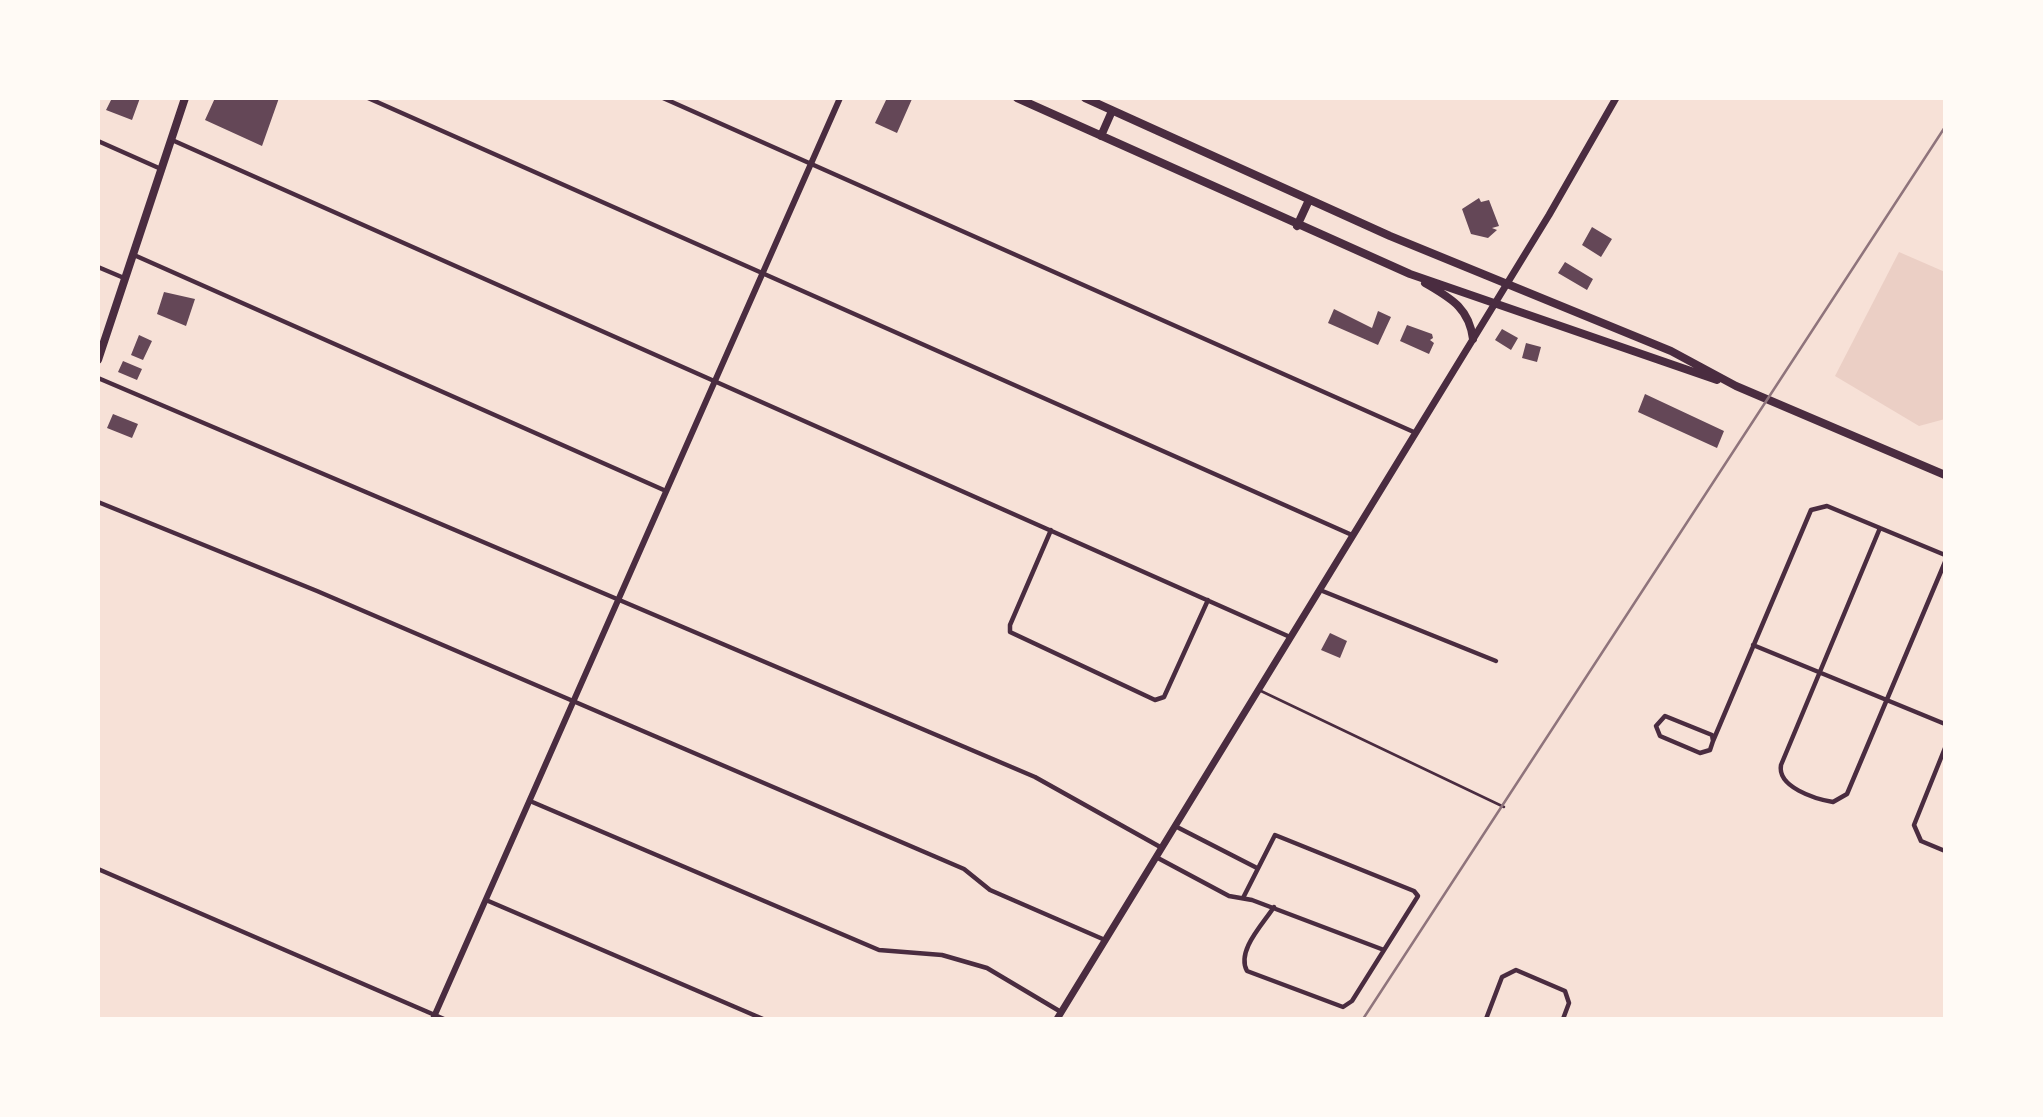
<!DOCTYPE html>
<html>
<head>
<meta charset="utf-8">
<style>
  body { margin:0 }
  #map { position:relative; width:2043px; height:1117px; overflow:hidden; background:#f7e1d7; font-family:"Fira Sans Condensed",sans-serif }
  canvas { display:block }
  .frame { position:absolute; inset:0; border:100px solid #fffaf5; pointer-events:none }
</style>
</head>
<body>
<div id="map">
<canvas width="2043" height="1117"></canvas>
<div class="frame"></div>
</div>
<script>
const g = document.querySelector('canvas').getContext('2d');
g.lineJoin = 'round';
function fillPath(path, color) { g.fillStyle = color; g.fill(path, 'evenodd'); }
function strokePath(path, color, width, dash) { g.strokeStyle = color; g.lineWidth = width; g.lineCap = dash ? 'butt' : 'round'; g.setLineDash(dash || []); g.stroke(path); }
const green = new Path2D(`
  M1899,252l46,20v147l-26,7 -84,-50z`);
const building = new Path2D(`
  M112,98h28l-8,22 -26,-10z
  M215,98h64l-17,48 -57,-26z
  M887,98l25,1 -15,34 -22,-10z
  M1479,198l2,4 8,-2 10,26 -7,2 5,2 -9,8 -17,-4 -9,-25z
  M1592,227l20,12 -11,18 -19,-12z
  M1565,262l28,17 -6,11 -29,-17z
  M164,292l31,7 -9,27 -29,-12z
  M1334,309l38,19 6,-17 13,6 -13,28 -50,-22z
  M1407,325l25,9 1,4 -3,2 4,3 -5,11 -29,-13z
  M1502,329l16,9 -7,12 -16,-10z
  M139,335l13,6 -9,19 -12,-5z
  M1526,343l15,4 -4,15 -15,-4z
  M123,361l19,8 -5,11 -19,-8z
  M1645,394l79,37 -7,17 -79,-36z
  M113,414l25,10 -6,14 -25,-10z
  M1330,633l17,8 -7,17 -19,-8z`);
const service = new Path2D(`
  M1261,691l243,116`);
const minor = new Path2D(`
  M368,98l984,437
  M663,98l753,335
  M172,140l1118,497
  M98,141l63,28
  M134,255l532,236
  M98,267l26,11
  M98,378l937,399 127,71
  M98,502l219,89 647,278 26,21 115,50
  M1880,528l-99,237c-4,22 34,34 52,37l14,-8 98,-232
  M1051,530l-41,95v7l145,68 9,-3 44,-97
  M1320,590l176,71
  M1753,645l192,79
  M1665,716l47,19 1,6 -3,9 -10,3 -40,-17 -4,-10z
  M1713,741l98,-231 16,-4 118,49
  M1945,748l-31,77 7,16 24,10
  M530,801l349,149 63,5 45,13 74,44
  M1175,826l82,42
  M1156,857l73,39 23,4 132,50
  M98,869l346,150
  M1243,898l32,-63 139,56 4,5 -66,105 -9,6 -96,-36c-11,-20 16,-47 27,-64
  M486,900l277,119
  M1486,1019l16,-42 14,-7 49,21 4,12 -6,16`);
const tertiary = new Path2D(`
  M433,1019l407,-921`);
const secondary = new Path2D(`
  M1057,1019l492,-804 67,-117`);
const primary = new Path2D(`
  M1017,98l393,176 307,106
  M1085,98l305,138 281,115 65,35 209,89
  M1101,136l11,-25
  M1297,226l12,-26
  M1425,283c25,15 44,24 48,56
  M98,360l87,-262`);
const rail = new Path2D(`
  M1363,1019l582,-892`);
fillPath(green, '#ebcfc5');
fillPath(building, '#644757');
strokePath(service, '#4a2c40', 2.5);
strokePath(minor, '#4a2c40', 4.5);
strokePath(tertiary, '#4a2c40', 6);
strokePath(secondary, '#4a2c40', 7);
strokePath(primary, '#4a2c40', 8);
strokePath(rail, '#8f747c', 2.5);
</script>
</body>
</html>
